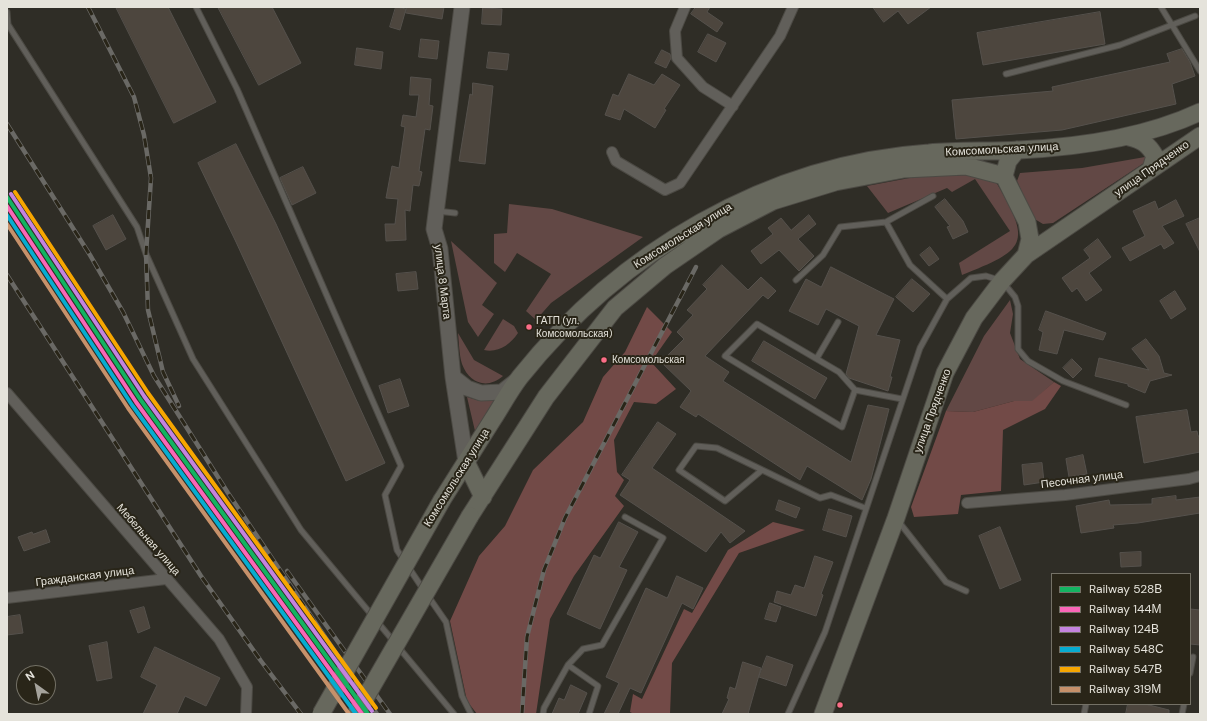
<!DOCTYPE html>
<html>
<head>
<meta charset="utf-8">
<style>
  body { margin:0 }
  #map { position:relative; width:1207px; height:721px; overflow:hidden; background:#2f2d26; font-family:"DM Sans",sans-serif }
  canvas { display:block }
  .frame { position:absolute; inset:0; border:8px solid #e5e3db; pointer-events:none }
  .legend { position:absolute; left:1051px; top:573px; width:140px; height:132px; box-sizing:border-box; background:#292518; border:1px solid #747166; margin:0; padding:5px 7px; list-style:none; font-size:12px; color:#e5e3db }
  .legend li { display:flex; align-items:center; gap:8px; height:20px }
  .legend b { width:20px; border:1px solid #747166 }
  .north { position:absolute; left:16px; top:665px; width:40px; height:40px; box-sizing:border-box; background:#292518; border:1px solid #747166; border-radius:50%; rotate:327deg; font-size:11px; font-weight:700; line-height:16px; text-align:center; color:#e5e3db }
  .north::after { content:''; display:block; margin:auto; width:14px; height:18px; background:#a5a39c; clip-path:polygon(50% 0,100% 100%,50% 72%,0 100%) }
</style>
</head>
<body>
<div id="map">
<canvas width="1207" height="721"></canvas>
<div class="frame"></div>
<ul class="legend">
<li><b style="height:5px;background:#13b361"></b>Railway 528В</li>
<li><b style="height:5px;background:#fa66b7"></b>Railway 144М</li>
<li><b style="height:5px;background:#c483df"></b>Railway 124В</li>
<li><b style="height:5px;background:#06acd0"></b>Railway 548С</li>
<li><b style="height:5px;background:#f7a600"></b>Railway 547В</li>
<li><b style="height:5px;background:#c7916a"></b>Railway 319М</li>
</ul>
<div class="north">N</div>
</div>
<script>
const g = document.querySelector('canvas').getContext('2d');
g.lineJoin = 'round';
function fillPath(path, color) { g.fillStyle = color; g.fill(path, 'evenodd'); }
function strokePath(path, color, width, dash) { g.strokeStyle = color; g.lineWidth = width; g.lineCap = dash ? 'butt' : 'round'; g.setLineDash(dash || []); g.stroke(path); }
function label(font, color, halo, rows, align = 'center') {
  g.font = font + ' "DM Sans",sans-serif'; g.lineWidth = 4; g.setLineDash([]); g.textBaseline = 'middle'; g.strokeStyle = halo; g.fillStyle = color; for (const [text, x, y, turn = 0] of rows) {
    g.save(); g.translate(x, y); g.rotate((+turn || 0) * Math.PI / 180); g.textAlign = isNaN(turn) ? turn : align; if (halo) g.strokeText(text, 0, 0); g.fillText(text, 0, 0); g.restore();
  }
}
const green = new Path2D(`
  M1145,157l2,4 -94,62 -10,1 -10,-6 -16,-37 3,-8 62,-5z
  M973,175l23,7c37,62 29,68 -34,93l-3,-12 51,-32 -35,-52 -23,13 -5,-4 -59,25 -21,-27 53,-10z
  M509,204l43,5 91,28 -92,66 -15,17 -10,-9 25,-37 -34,-21 -12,19 -11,-9v-29l13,-1z
  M451,241l46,42 -15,22 12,9 -16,23 -10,-15z
  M1010,300l3,14 -3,19 10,26 34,23 -22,20 -18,-1 -41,11 -27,-1 38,-75z
  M503,319l11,7 4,7c-8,12 -20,20 -34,17z
  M458,333l16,27 29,16c-16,14 -34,7 -41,-12 -3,-10 -3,-22 -4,-31z
  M467,397l13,4h14l-19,30z`);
const forest = new Path2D(`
  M647,307l25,25 -21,30 25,27 -20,15 -22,-2 -20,38 3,32 7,8 -9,16 9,10 -50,70 -24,43 -14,95h-59l-10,-13 -17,-80 29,-65 26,-30 28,-56 50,-48 20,-45 22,-25z
  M1054,382l7,4 -16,23 -42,21 -2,61 -40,4 -3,19 -44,3 -3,-10 35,-96 27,1 41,-11h18z
  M773,522l32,8 -66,23 -67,110 -2,51h-36l-4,-2 3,-18 9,5 42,-90 8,4 36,-63z`);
const building = new Path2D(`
  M116,7h52l48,95 -42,21z
  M218,7h54l29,56 -42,22z
  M396,7l10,2 -6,21 -10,-3z
  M407,7h37l-2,12 -36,-6z
  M696,7h14l-3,5 16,11 -6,9 -26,-18z
  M873,7h58l-23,17 -10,-13 -14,11z
  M483,8l19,1 -1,16 -19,-1z
  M1100,12l5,32 -122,21 -6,-32z
  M708,34l18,9 -10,19 -18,-10z
  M421,39l18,2 -2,18 -18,-2z
  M357,48l26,4 -2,17 -26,-4z
  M1182,49l8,13 5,14 -23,8 4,20 -114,26 -106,9 -4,-39 101,-9 -1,-4 118,-25 -3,-8z
  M662,50l8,4 1,4 -5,10 -11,-5z
  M489,52l20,2 -2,16 -20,-2z
  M629,74l25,11 8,-11 18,11 -16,24 2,1 -11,18 -31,-19 -4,11 -15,-5 8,-21 5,2z
  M411,77l20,2 -2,26 4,1 -3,24 -5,-1 -6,42 3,1 -3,14 -6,-1 -3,26 -5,-1 1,30 -20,1 -1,-17h10l3,-25 -12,-1 6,-32 7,2 6,-41 -4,-1 2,-11 13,2 3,-22h-9z
  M473,83l20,3 -8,78 -26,-3 11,-67 2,1z
  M236,144l40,80 109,239 -39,18 -110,-239 -38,-79z
  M303,167l13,26 -24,12 -12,-27z
  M945,199l18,22 5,11 -15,7 -6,-12 3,-1 -15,-19z
  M1176,200l8,16 -22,10 12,17 -10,6 -3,-5 -31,17 -8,-13 23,-12 -12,-25 22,-10 3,8z
  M113,215l13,24 -20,11 -13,-24z
  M809,215l7,9 -18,15 16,17 -15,15 -20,-21 -18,14 -10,-13 22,-17 -5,-6 13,-10 10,12z
  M1200,218v34l-14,-28z
  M1098,239l13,18 -22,16 13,17 -16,11 -9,-13 -5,4 -10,-14 28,-20 -6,-8z
  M930,247l9,12 -10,7 -9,-11z
  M722,265l26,25 13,-13 15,14 -8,8 -5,-4 -58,61 24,16 -6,9 128,81 17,-57 21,4 -18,70 -9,21 -55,-34 -7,14 -102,-66 -2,3 -16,-10 11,-16 -30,-29 23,-23 -7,-7 16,-17 -6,-5 20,-21 -4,-4z
  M831,267l63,32 -18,36 24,5 -10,37h2l-4,14 -39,-13 -3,-4 13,-48 -33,-17 -8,16 -29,-14 17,-32 15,8z
  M416,272l2,17 -20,2 -2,-17z
  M912,279l18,15 -17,18 -17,-15z
  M1175,291l11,18 -15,10 -11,-18z
  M1046,311l60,22 -3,7 -39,-10 -7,24 -18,-4 4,-18 -4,-2z
  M1146,339l13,17 5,17 8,2 -22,6 -5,12 -17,-7v-2l-33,-8 4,-18 50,12 -17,-21z
  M764,341l63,37 -12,21 -63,-38z
  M1072,359l10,10 -9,9 -10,-10z
  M400,379l9,27 -21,7 -9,-27z
  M1187,410l4,22 6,-1 1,5h2v16l-56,11 -8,-46z
  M658,422l18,12 -24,34 93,63 -15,12 -9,-11 -15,20 -86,-57 10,-15 -8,-5z
  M1083,455l4,19 -18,3 -3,-18z
  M1042,463l2,19 -20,3 -2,-20z
  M1176,496v4l24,-3v16l-62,10 -25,2 1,3 -33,5 -5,-27 33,-6 1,5 42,-1v-5z
  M779,500l21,8 -4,10 -20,-8z
  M829,509l23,7 -6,21 -23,-7z
  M619,522l19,10 -19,35 8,3 -27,59 -33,-15 27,-59 6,3z
  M1000,527l21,53 -21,9 -21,-53z
  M46,530l4,12 -26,9 -6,-14 14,-5 1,2z
  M1141,552v14l-20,1 -1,-14z
  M815,556l18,6 -12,32 2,1 -7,21 -42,-14 3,-11 14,4 4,-10 9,3z
  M677,576l26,12 -10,21 -11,-6 -41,90 -11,-5 -12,26h-14l15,-31 -13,-6 40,-89 21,10z
  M770,603l11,4 -5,15 -11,-3z
  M144,607l6,21 -12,5 -8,-22z
  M1190,609l10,1v35l-10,-1z
  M20,615l3,18 -16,2v-18z
  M107,642l5,36 -15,3 -8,-35z
  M155,647l65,31 -14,28 -21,-10 -8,18h-34l14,-29 -16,-8z
  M767,656l26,9 -7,21 -27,-9z
  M743,662l18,6 -13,46h-26l7,-15 -2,-1 3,-11 5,2z
  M571,685l16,8 -9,21h-26l7,-16 5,2z
  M1128,704h17l24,6v4h-43z`);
const lane = new Path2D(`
  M196,7l41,82 164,377 -16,29 12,55 26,39
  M1161,7l39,64
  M7,12l1,13
  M7,23l130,204 9,27 47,105 108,171 153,184
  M1006,74l114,-29 75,-29
  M437,211l18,2
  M886,222l24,43 37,34
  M796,280l27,-25 17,-28 46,-5 47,-26
  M817,358l21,-36
  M855,390l-13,37 -117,-71 32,-32 82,48 16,18 47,9
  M762,470l-37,31 -46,-31 17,-24 21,2 103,50 11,-3 34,13
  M899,522l47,60 20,9
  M428,596l18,26 16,74 9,18
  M568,665l30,21 -9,28
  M1190,673l3,-16
  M543,714l1,-6 24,-43 15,-16 19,-4 61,-107 -38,-21
  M788,714l37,-82 95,-284 27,-49 24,-21 15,-2 16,5 13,16 3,9v43l10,12 35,20 63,24
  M1084,714l2,-10
  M1182,714l2,-10`);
const street = new Path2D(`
  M685,7l-10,24 2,27 26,29 30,19
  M612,152l4,9 49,29 15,-7 100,-147 13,-29
  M7,393l212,246 28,48 -1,27
  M967,503l98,-8 124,-16 11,-3
  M7,598l159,-19`);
const secondary = new Path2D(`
  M462,7l-28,222 6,20 13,128 13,85
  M453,377l14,11 14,5 21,-1 14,-11`);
const primary = new Path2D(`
  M1129,137c13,3 19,7 26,19l-4,13
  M1017,150l-9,11 -4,15 23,46 3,17 -4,16
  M466,462l17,35
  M442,500c17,-27 34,-54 51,-81 9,-14 17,-29 27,-42 100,-125 247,-213 409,-224 30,-3 60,-1 90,-3 62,-3 125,-12 181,-38
  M470,516l76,-119 69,-89 50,-42 54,-37 54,-28 62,-19 69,-13 62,-3 38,10
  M823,714l73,-196 49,-145 29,-55 28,-37 24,-26 174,-119`);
const rail = new Path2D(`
  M88,7l46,90 10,38 7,43 -5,76 2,56 15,62 16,34
  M7,124l83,131 33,57 31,64 74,117 149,221
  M7,275l194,301 60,85 40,53
  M287,571l103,143
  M522,714l5,-77 17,-67 21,-52 131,-251`);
const primaryBridge = new Path2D(`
  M321,714l121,-214
  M356,714l114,-198`);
const rail1 = new Path2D(`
  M7,197l133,202 228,315`);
const rail2 = new Path2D(`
  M7,206l129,196 226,312`);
const rail3 = new Path2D(`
  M11,194l133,202 228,315`);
const rail4 = new Path2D(`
  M7,215l125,190 224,309`);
const rail5 = new Path2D(`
  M15,192l133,201 228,315`);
const rail6 = new Path2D(`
  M7,224l121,184 221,306`);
const markers = [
  [529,327,3.5,"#fb6d88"],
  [604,360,3.5,"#fb6d88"],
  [840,705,3.5,"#fb6d88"]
];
const busNames = [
  ["ГАТП (ул.",536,321],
  ["Комсомольская)",536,334],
  ["Комсомольская",612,360]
];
const streetNames = [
  ["Комсомольская улица",1002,150,-3],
  ["улица Прядченко",1152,169,-35],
  ["Комсомольская улица",683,236,-32],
  ["улица 8 Марта",442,282,83],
  ["улица Прядченко",933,411,-70],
  ["Комсомольская улица",457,478,-58],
  ["Песочная улица",1082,480,-7],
  ["Мебельная улица",148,540,49],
  ["Гражданская улица",85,577,-7]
];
fillPath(green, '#624845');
fillPath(forest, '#724a47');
fillPath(building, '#4d463e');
strokePath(building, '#55514c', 1);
strokePath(lane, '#4c4a44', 7);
strokePath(street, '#4c4a44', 12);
strokePath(secondary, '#4c4a44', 17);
strokePath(primary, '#4c4a44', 19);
strokePath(lane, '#615f5a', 5);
strokePath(street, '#615f5a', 10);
strokePath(secondary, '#615f5a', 15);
strokePath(primary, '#67685d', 17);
strokePath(rail, '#6a6965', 4.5);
strokePath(rail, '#292518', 3, [9]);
strokePath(primaryBridge, '#4c4a44', 19, []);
strokePath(primaryBridge, '#67685d', 17);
strokePath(rail1, '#13b361', 4);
strokePath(rail2, '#fa66b7', 4);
strokePath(rail3, '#c483df', 4);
strokePath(rail4, '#06acd0', 4);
strokePath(rail5, '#f7a600', 4);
strokePath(rail6, '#c7916a', 4);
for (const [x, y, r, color] of markers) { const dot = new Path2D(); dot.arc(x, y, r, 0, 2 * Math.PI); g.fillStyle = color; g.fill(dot); strokePath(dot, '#292518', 1.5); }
label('10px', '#e5e3db', '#292518', busNames, 'left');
label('11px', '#e5e3db', '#292518', streetNames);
</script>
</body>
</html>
